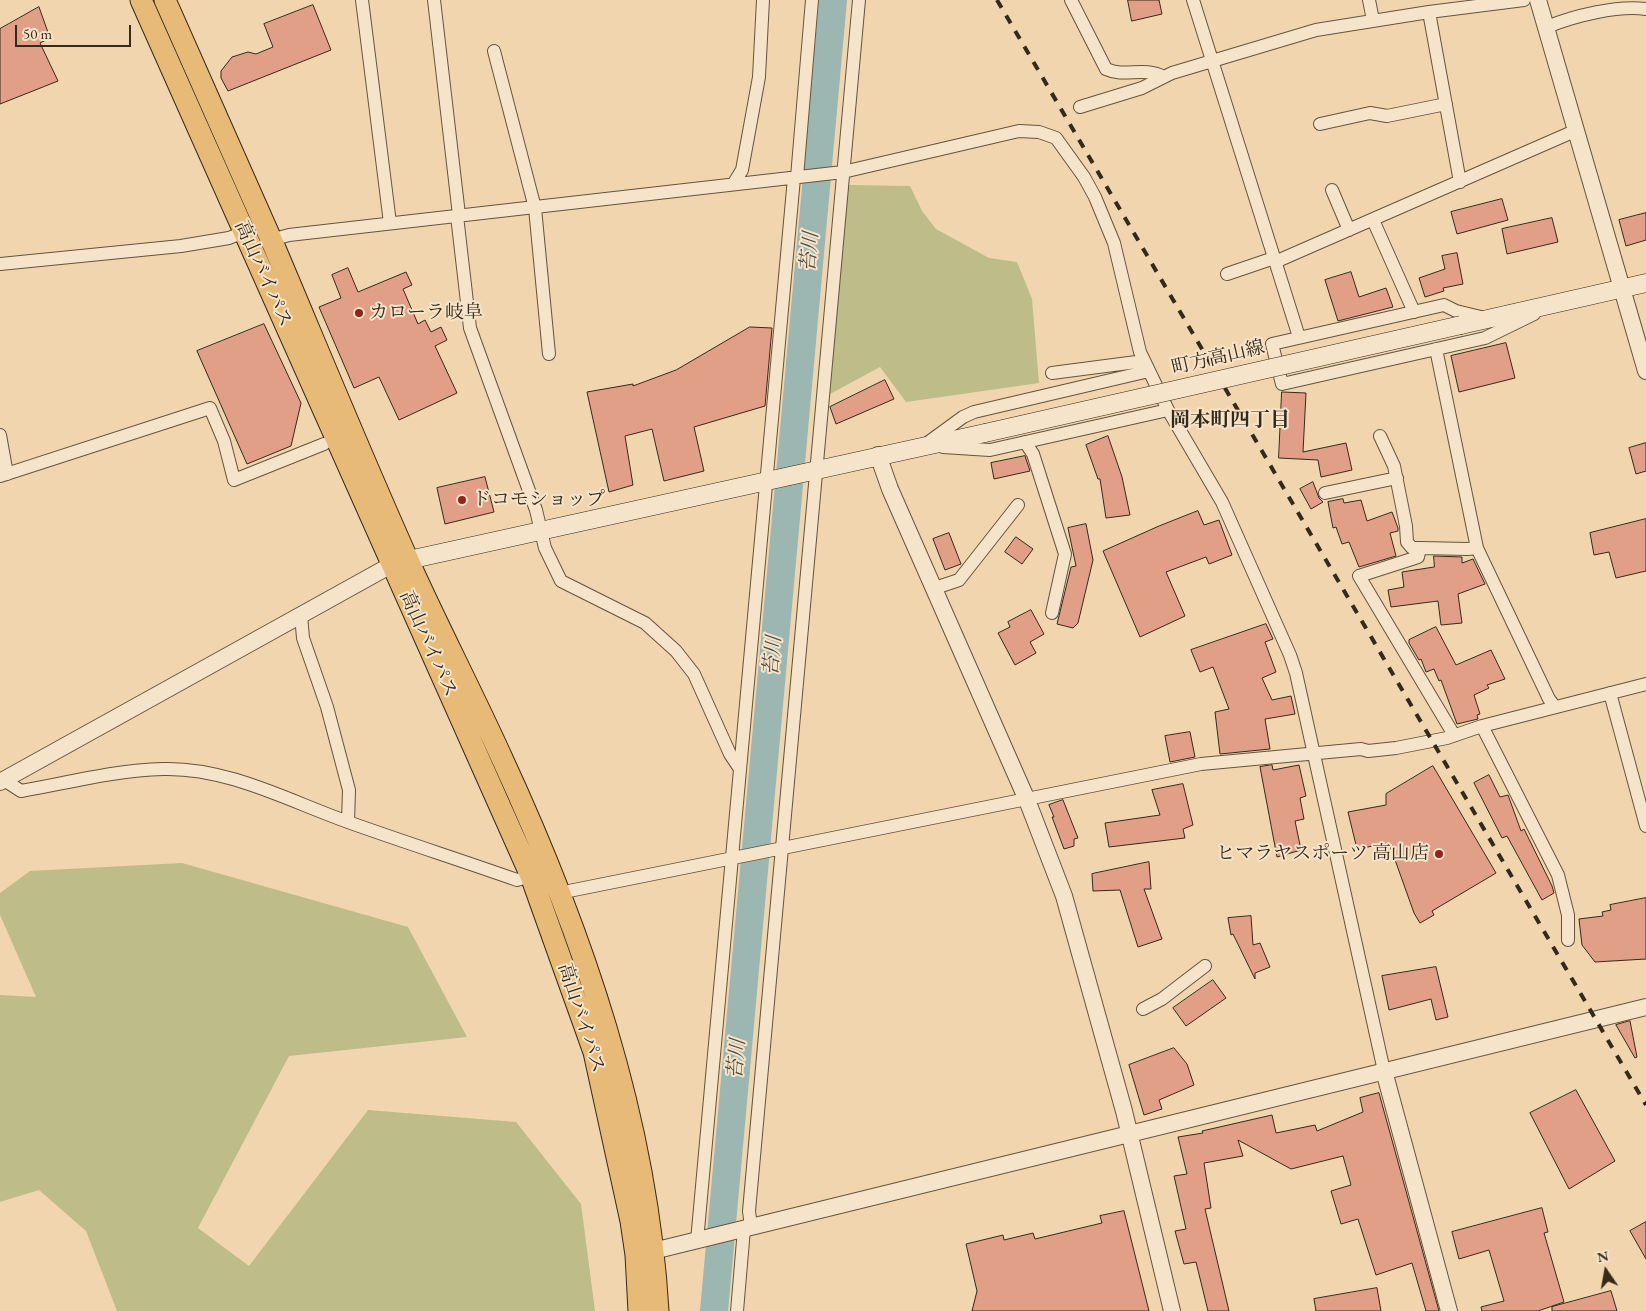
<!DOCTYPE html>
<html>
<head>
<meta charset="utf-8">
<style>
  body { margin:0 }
  #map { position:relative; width:1646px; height:1311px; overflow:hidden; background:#f1d5ae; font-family:"EB Garamond",serif }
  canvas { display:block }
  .north { position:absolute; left:1581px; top:1246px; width:50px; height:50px; -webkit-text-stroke:4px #f6e4ca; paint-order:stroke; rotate:348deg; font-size:14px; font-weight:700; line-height:20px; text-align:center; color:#35291a }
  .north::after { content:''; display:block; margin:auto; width:18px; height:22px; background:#35291a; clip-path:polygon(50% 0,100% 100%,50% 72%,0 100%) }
  .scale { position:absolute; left:15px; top:25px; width:116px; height:22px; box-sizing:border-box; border:2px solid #35291a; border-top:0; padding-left:6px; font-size:15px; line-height:18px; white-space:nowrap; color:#35291a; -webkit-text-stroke:4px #f6e4ca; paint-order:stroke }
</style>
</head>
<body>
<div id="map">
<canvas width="1646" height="1311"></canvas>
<div class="north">N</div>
<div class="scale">50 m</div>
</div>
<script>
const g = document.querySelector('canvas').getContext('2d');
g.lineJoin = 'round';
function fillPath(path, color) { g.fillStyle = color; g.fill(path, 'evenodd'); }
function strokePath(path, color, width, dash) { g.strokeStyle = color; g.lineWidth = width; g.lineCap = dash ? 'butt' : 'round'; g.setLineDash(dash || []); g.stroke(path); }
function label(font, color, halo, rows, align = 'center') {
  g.font = font + ' "EB Garamond","Noto Serif JP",serif'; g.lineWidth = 4; g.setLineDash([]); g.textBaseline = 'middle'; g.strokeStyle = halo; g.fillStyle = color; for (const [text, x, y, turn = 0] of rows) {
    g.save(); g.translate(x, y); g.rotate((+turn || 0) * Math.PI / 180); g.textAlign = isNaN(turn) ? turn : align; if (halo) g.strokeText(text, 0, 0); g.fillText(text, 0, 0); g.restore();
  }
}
const green = new Path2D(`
  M848,185l62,1 12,25 14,18 53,29 28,4 15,37 7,84 -133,19 -26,-35 -50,27z
  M182,863l226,64 59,110 -178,19 -91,172 51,38 119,-156 148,12 65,82 14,107h-478l-31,-80 -47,-41 -39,12v-207l36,2 -36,-82v-22l30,-22z`);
const river = new Path2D(`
  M714,1311l119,-1311`);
const building = new Path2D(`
  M1128,0h31l3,14 -30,7z
  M313,5l18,45 -103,41 -7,-13v-7l11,-14 16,-5 8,2 17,-7 -9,-23z
  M39,7l11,31 -10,5 18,38 -58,23v-75z
  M1502,199l6,21 -51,14 -6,-22z
  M1646,213v27l-20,6 -7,-26z
  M1552,218l6,24 -51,12 -5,-25z
  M1457,253l6,31 -20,4 1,3 -19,6 -6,-19 26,-9 -3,-13z
  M348,268l10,24 48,-20 6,13 -9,4 15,35 7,-4 6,12 10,-5 6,13 -12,6 22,47 -58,27 -20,-43 -25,11 -35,-81 22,-9 -9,-23z
  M1351,272l8,25 27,-9 7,19 -55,14 -13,-41z
  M264,324l37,79 -10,43 -44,18 -50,-113z
  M750,327l22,1 -7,78 -71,21 10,44 -40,10 -12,-52 -27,7 8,49 -24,7 -22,-100 46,-8v2l43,-16z
  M1506,343l9,35 -56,14 -8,-36z
  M885,380l9,19 -58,25 -6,-17z
  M1282,392l24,1 -3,59 43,-9 6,27 -31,7 -3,-17 -39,-2z
  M1108,436l14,41 8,38 -24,3 -6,-39h-2l-12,-34z
  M1646,443v28l-10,3 -7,-26z
  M1025,456l5,15 -36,8 -3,-16z
  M485,477l9,35 -49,12 -8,-36z
  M1313,482l6,16 4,4 -12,7 -11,-20z
  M1343,499l1,4 17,-3 6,21 25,-9 6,16v3l-8,2 6,23 -37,11 -10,-25 -7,2 -6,-17 -3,1 -5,-26z
  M1198,511l6,14 15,-5 13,35 -23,9 -3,-7 -40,15 19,44 -45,21 -37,-86 56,-25z
  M1646,519v52l-30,7 -7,-26 -15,3 -4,-22z
  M1086,524l7,36 -15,63 -5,5 -16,-4 14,-57 5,-1 -8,-38z
  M949,533l12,31 -16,6 -12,-31z
  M1016,537l17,12 -11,15 -17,-12z
  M1434,556l28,1v6l11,-4 12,25 -27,10 4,29 -21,2 -3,-24 -47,6 -3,-17 16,-3 -2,-15 32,-5z
  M1031,610l13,24 -14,8 6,11 -21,12 -17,-32 12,-6 -2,-5z
  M1266,624l7,15 -8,3 11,30 -14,6 10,22 19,-4 4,18 -30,5 5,30 -50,5 -5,-42 14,-3 -16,-42 -13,5 -9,-22z
  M1436,627l20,38 35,-15 14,29 -18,6 2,3 -15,7 6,19 -3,1 1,4 -21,5 -16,-44 -2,1 -5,-12 -8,3 -5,-13 -2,1 -10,-17v-3z
  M1190,732l5,25 -25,5 -5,-26z
  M1272,765l1,5 26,-5 7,31 -6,2 4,21 -9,2 6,29 -24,7 -17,-90z
  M1433,766l63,107 -64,38 2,4 -14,8 -6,-10 -25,-70 -32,6 -9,-37 38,-7v-11z
  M1489,775l11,22 8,-2 13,36 3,-2 28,57 2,7 -12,7 -35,-64 -5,2 -28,-55z
  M1183,784l10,41 -10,4 2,9 -76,9 -4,-24 55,-8 -8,-25z
  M1063,800l15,38 -4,1v7l-10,3 -12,-32h2l-5,-12z
  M1149,862l2,27h-7l18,50 -24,8 -18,-57 -27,1 -1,-17z
  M1646,898v61l-51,3 -13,-17 -3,-26 24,-3 -1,-4 9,-2 -1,-5z
  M1251,916l2,29 7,-2 10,24 -15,6v6l-22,-45 -2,1 -3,-17z
  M1436,967l12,50 -12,3 -5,-21 -42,11 -7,-34z
  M1213,980l13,18 -40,28 -13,-18z
  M1630,1021l7,36 -2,1 -19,-33z
  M1174,1048l13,16 7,21 -35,15 3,9 -18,6 -15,-50z
  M1576,1090l39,71 -46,28 -39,-76z
  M1379,1093l60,218h-13l-14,-48 -36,12 -18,-56 -17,5 -10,-33 20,-6 -8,-29 -52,13 -53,-29 5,16 -39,7 7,45 -6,1 24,102h-21l-12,-49 -12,2 -9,-33 11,-2 -12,-53 13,-2 -9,-37 25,-4 -1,-2 70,-16 4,18 39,-8 2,6 46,-19 -3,-14z
  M1542,1208l6,24 -4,1 20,69 -26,9h-56l-1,-4 23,-6 -15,-51 -30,9 -7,-27z
  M1124,1211l25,100h-177l5,-20 -11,-47 37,-9 1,5 29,-7 2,6 67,-16 -2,-7z
  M1646,1222v37l-16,-28z
  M1377,1288l4,23h-65l-2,-12z
  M1611,1291l6,20h-65v-4z`);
const minor = new Path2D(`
  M362,0l28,223
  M434,0l25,215
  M1071,0l35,69c20,9 36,-3 58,8
  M1193,0l106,337
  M1369,0l4,20
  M1429,12l31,170
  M1547,27c26,-11 71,-22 99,-18
  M494,51l41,157 14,146
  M1080,107l62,-19 30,-15 144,-43 113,-18 95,-12
  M1320,124l50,-11 17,3 59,-12
  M797,177l15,-177
  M734,183l8,-13 17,-93 4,-77
  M1332,190l17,40
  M457,216l13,112 66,182 9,38 16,33 84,42 31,28 18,23 36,80 10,15
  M1373,220l41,92
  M271,240l18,-5 554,-63 176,-41 20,1 17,6 28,39 11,20 19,46 26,109 28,58 54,92 68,153 6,18 88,398
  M1275,262l302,-132
  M0,264l181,-18 48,-8 15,-6
  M1227,274l47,-16
  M1485,318l-29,-7 -12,-6 -172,39 10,40 203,-46 49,-24
  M1436,349l41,199 72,151 6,8
  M1052,373l92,-12
  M0,435l7,39
  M1380,436l14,30 12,60 1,16 5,6h8
  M1025,442l8,12 32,100 -13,59
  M926,444l37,-27 11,-5 175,-41
  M943,447l47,3 178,-40
  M0,476l210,-68 14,33 10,39 90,-36
  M1325,493l72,-15
  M935,588l24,-8 59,-75
  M301,615l2,23 24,69 22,83 -1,32
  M1610,693l36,133
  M1482,726l76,149 10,40v25
  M1454,735l-95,-159 59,-19 2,-9 48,1 9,-1
  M4,780l17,11c46,-8 95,-21 142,-22 64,-2 126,32 185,53 56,20 112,38 169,58l14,-4
  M559,893l642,-129 160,-15 7,2 28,-3 51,-10 35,-12 164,-42
  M1143,1009l19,-10 43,-33
  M751,1227l-2,-16 110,-1211
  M697,1241l97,-1063
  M737,1311l7,-82`);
const tertiary = new Path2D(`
  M1538,0l108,371
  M878,455l12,34 137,311 37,96 60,215 48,200
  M0,782l393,-218
  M1384,1071l65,240
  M641,1254l1005,-247`);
const secondary = new Path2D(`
  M1461,325l185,-42
  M395,563l590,-130`);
const trunk = new Path2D(`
  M141,0l390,876 63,176 37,169 5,34 3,56
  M165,0c36,82 73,163 109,246 44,104 87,209 133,312 30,67 64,132 94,198 81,175 146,362 157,555`);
const rail = new Path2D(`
  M997,0l649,1105`);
const secondaryBridge = new Path2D(`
  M985,433l476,-108`);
const markers = [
  [359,313,5,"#8f2418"],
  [462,500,5,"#8f2418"],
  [1439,854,5,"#8f2418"]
];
const streetNames = [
  ["高山バイパス",263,274,66],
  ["町方高山線",1218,358,-13],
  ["高山バイパス",428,644,66],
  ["高山バイパス",581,1018,72]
];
const poiNames = [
  ["カローラ岐阜",369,313],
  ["ドコモショップ",472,500],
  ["ヒマラヤスポーツ 高山店",1429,854,"right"]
];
const waterNames = [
  ["苔川",810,252,-85],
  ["苔川",773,656,-85],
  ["苔川",737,1059,-85]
];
const neighbourhoodNames = [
  ["岡本町四丁目",1230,421]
];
fillPath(green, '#bebc88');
strokePath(river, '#9cb7b2', 28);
fillPath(building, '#e29f87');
strokePath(building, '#35291a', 1);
strokePath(minor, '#64543f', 14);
strokePath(tertiary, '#64543f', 18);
strokePath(secondary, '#35291a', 19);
strokePath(trunk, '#35291a', 23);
strokePath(minor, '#f6e4ca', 12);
strokePath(tertiary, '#f6e4ca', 16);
strokePath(secondary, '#f6e4ca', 18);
strokePath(trunk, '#e8ba77', 21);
strokePath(rail, '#35291a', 4, [9, 9]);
strokePath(secondaryBridge, '#35291a', 19, []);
strokePath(secondaryBridge, '#f6e4ca', 18);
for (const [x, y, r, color] of markers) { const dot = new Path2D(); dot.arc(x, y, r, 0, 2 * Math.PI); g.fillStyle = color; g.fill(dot); strokePath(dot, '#f6e4ca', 2); }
label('19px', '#35291a', '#f6e4ca', streetNames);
label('19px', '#35291a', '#f6e4ca', poiNames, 'left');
label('italic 20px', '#4f4c40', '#f6e4ca', waterNames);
label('bold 20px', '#35291a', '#f6e4ca', neighbourhoodNames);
</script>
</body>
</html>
